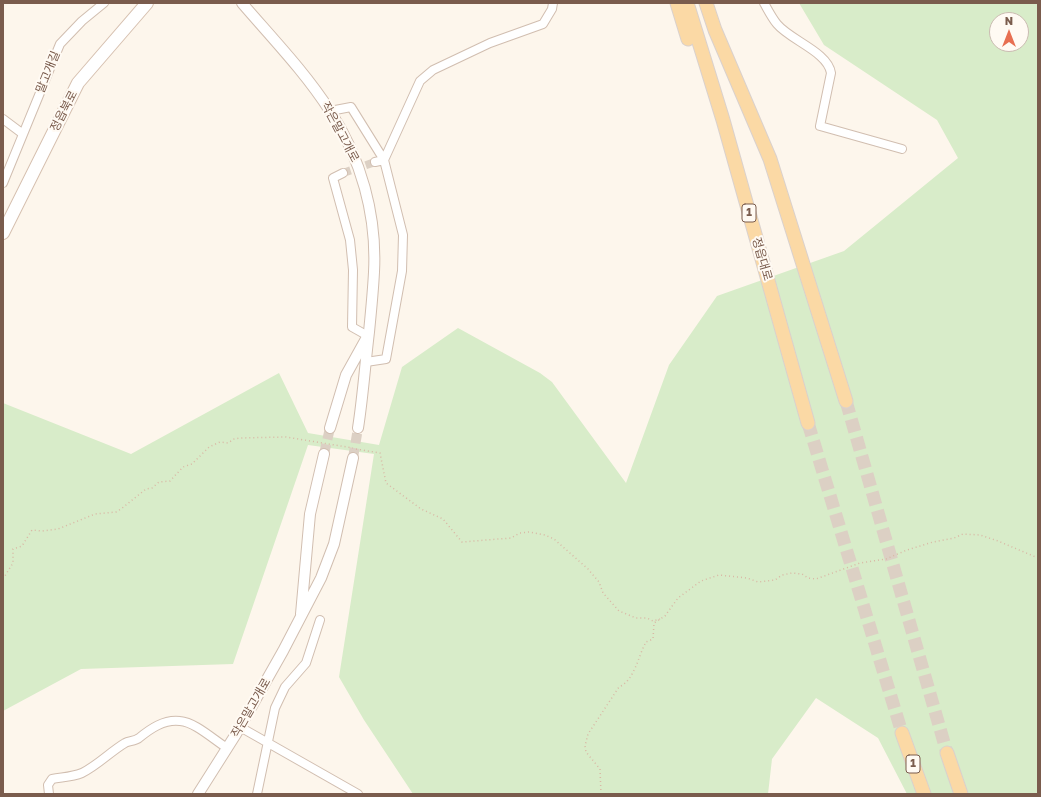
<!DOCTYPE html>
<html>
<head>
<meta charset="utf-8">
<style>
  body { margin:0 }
  #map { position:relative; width:1041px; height:797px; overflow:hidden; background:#fdf6ec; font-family:"Golos Text",sans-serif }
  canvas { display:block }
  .frame { position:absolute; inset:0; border:4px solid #7a5c4d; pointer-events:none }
  .north { position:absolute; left:989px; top:12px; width:40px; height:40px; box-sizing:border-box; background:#fffaf3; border:1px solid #cabbb1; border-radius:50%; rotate:0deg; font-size:11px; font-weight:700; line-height:16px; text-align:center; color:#7a5c4d }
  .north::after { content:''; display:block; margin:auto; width:14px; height:18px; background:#e76f51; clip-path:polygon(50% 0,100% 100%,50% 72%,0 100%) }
</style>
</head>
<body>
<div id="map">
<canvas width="1041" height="797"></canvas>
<div class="frame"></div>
<div class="north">N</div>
</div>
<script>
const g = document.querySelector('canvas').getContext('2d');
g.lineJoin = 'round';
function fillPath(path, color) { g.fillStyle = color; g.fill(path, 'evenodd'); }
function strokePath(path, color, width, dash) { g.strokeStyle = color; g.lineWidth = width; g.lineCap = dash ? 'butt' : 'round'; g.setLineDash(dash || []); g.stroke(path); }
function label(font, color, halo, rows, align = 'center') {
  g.font = font + ' "Golos Text","Noto Sans KR",sans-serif'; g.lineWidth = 4; g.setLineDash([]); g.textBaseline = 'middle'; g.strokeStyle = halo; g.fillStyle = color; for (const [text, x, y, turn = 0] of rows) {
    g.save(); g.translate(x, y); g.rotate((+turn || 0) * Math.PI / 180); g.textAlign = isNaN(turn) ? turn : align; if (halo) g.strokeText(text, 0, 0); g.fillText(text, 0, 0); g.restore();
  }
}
const green = new Path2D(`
  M799,3h239v791h-131l-29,-56 -62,-40 -44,61 -4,35h-355l-49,-74 -25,-43 35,-223 -66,-9 -75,219 -152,5 -78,42v-308l128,51 148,-81 29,60 71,12 23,-78 56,-39 82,45 12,9 74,101 43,-118 48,-69 127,-45 114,-93 -21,-38 -113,-75zM997,20h24v24h-24z`);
const minorTunnel = new Path2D(`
  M343,173l32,-11`);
const tertiaryTunnel = new Path2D(`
  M324,454l6,-26
  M353,458l5,-30`);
const primaryTunnel = new Path2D(`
  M846,401l101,352
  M808,423l94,310`);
const path = new Path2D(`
  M356,449l24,4 6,30 35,26 22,10 19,23 49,-4 9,-5 9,-1 16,3 9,4 34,30 11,13 4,11 16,18 17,7h11l6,3 7,-2
  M3,579l10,-16v-14l9,-3 10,-16 10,1 16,-2 37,-15 21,-2 5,-3 25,-20 6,-1 7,-6 11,-1 13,-14 9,-3 17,-17 11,-5 8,1 6,-4 6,-1 46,-1 67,11
  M601,794l-1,-25 -14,-17 -1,-6 3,-12 31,-47c16,-7 19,-31 27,-45l7,-3 1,-16 11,-7 13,-18 23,-17 18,-6 28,3 11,4 17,-2 7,-5 10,-2 10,1 6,4 8,1 44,-16 26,-4 21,-9 26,-8 21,-4 9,-4 17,1 18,6 40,17`);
const minor = new Path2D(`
  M764,3c4,7 8,15 13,21 13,16 51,28 54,49l-11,53 82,23
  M330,111l21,-4 33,53 19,75 -1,36 -16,88 -20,3
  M3,119l20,15
  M375,162l9,-2 36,-79 13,-11 57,-27 53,-19 9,-15 1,-6
  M343,173l-10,5 17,62 3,30 -1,57 16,9
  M3,183l57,-139 22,-23 22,-18
  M240,727l118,67
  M49,794l-1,-9 4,-6c11,-2 20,-2 30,-6 16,-8 28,-21 43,-30 4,-2 10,-2 14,-5 11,-9 25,-19 41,-17 15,1 34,19 47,27
  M257,794l18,-86 10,-21 21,-24 14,-43`);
const tertiary = new Path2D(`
  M242,3c30,35 63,69 88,108 31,47 47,104 44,161 -1,20 -3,40 -5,60 -4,33 -6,64 -11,96
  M330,428l16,-53 20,-36
  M301,614l9,-100 14,-60
  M198,794l38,-60 47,-83 38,-73 13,-34 19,-86`);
const secondary = new Path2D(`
  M3,233l75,-150 69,-80`);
const primary = new Path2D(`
  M677,3l11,36
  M687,3l36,117 85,303
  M706,3l9,27 55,129 76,242
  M902,733l22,61
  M947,753l14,41`);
const shields = [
  [749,213,14],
  [913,764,14]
];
const shieldNames = [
  ["1",749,213],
  ["1",913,764]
];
const streetNames = [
  ["말고개길",48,72,-68],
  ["정읍북로",64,111,-63],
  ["작은말고개로",340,132,62],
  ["정읍대로",762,259,74],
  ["작은말고개로",251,708,-60]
];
fillPath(green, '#d8ecc9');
strokePath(minorTunnel, '#dcd0c4', 8, [8, 4]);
strokePath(tertiaryTunnel, '#dcd0c4', 10, [10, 5]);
strokePath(primaryTunnel, '#dcd0c4', 13, [13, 6]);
strokePath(minor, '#d1beb0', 10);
strokePath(tertiary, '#d1beb0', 12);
strokePath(secondary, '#d6c0b0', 14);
strokePath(primary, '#dad1cd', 15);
strokePath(path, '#d9b8a5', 1.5, [1, 3]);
strokePath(minor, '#fff', 8);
strokePath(tertiary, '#fff', 10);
strokePath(secondary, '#fff', 12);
strokePath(primary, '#fbd9a5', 13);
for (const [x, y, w] of shields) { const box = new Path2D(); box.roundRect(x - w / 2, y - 9, w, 18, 3); g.fillStyle = '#fffaf3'; g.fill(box); strokePath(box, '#7a5c4d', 1); }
label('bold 11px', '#7a5c4d', null, shieldNames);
label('12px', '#7a5c4d', '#fffaf3', streetNames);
</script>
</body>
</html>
